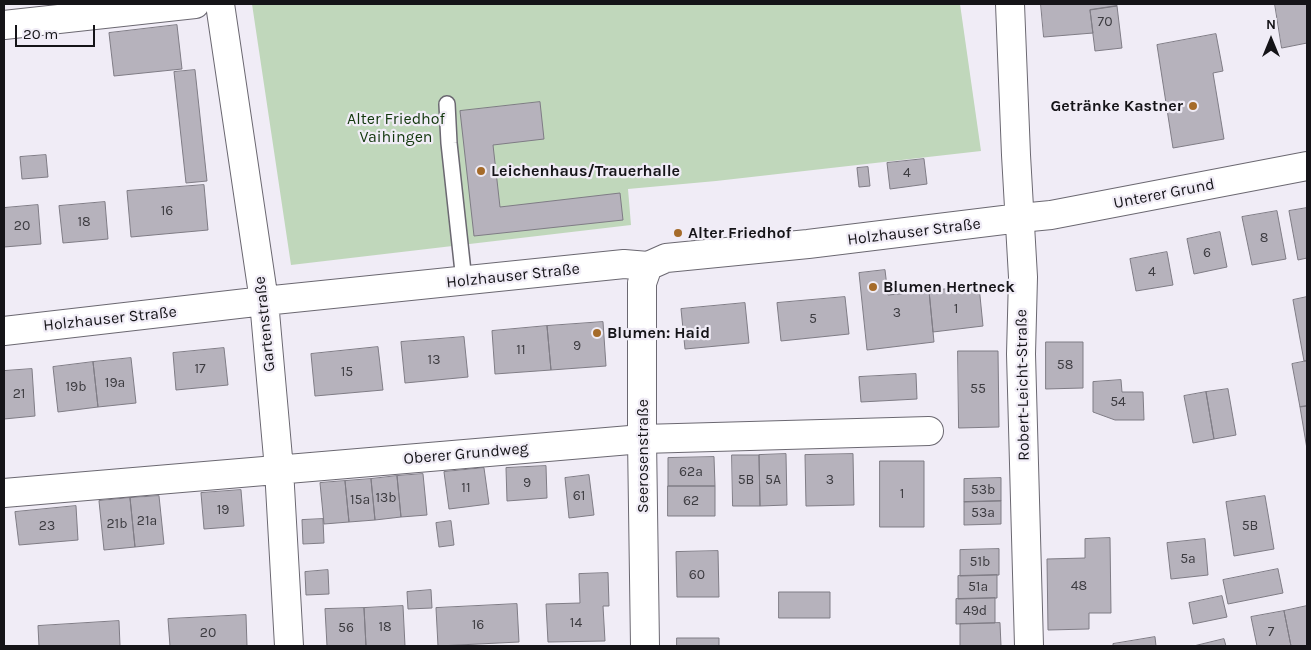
<!DOCTYPE html>
<html>
<head>
<meta charset="utf-8">
<style>
  body { margin:0 }
  #map { position:relative; width:1311px; height:650px; overflow:hidden; background:#f0ecf6; font-family:Karla,sans-serif }
  canvas { display:block }
  .frame { position:absolute; inset:0; border:5px solid #151418; pointer-events:none }
  .north { position:absolute; left:1246px; top:15px; width:50px; height:50px; -webkit-text-stroke:4px #f0ecf6; paint-order:stroke; rotate:0deg; font-size:14px; font-weight:700; line-height:20px; text-align:center; color:#151418 }
  .north::after { content:''; display:block; margin:auto; width:18px; height:22px; background:#151418; clip-path:polygon(50% 0,100% 100%,50% 72%,0 100%) }
  .scale { position:absolute; left:15px; top:25px; width:80px; height:22px; box-sizing:border-box; border:2px solid #151418; border-top:0; padding-left:6px; font-size:15px; line-height:18px; white-space:nowrap; color:#151418; -webkit-text-stroke:4px #f0ecf6; paint-order:stroke }
</style>
</head>
<body>
<div id="map">
<canvas width="1311" height="650"></canvas>
<div class="frame"></div>
<div class="north">N</div>
<div class="scale">20 m</div>
</div>
<script>
const g = document.querySelector('canvas').getContext('2d');
g.lineJoin = 'round';
function fillPath(path, color) { g.fillStyle = color; g.fill(path, 'evenodd'); }
function strokePath(path, color, width, dash) { g.strokeStyle = color; g.lineWidth = width; g.lineCap = dash ? 'butt' : 'round'; g.setLineDash(dash || []); g.stroke(path); }
function label(font, color, halo, rows, align = 'center') {
  g.font = font + ' Karla,sans-serif'; g.lineWidth = 4.5; g.setLineDash([]); g.textBaseline = 'middle'; g.strokeStyle = halo; g.fillStyle = color; for (const [text, x, y, turn = 0] of rows) {
    g.save(); g.translate(x, y); g.rotate((+turn || 0) * Math.PI / 180); g.textAlign = isNaN(turn) ? turn : align; if (halo) g.strokeText(text, 0, 0); g.fillText(text, 0, 0); g.restore();
  }
}
const green = new Path2D(`
  M252,4h708l21,147 -265,30 -88,8 3,36 -340,40z`);
const building = new Path2D(`
  M1041,4h75l1,2 -27,4 3,23 -49,4z
  M1275,4h32v39l-25,5z
  M1117,6l5,42 -27,3 -5,-41z
  M177,25l5,44 -68,7 -5,-43z
  M1216,34l7,37 -10,2 11,66 -51,9 -16,-103z
  M195,70l12,111 -21,2 -12,-111z
  M540,102l4,37 -51,6 7,62 120,-14 3,27 -149,16 -14,-125z
  M46,155l2,22 -26,2 -2,-22z
  M924,159l3,25 -37,5 -3,-26z
  M868,167l2,19 -11,1 -2,-19z
  M204,185l4,45 -77,7 -4,-46z
  M105,202l3,37 -45,4 -4,-37z
  M38,205l3,39 -37,3v-39z
  M1307,208v50l-9,2 -9,-49z
  M1277,211l9,48 -34,6 -10,-48z
  M1220,232l7,35 -33,7 -7,-35z
  M1167,252l6,33 -37,6 -6,-32z
  M885,270l3,25 41,-4 5,51 -67,8 -8,-77z
  M979,286l4,40 -50,6 -4,-41z
  M845,297l4,37 -68,7 -4,-38z
  M1307,297v64h-3l-11,-61z
  M745,303l4,40 -64,6 -4,-40z
  M603,322l3,44 -55,4 -4,-44z
  M547,326l4,44 -56,4 -3,-43z
  M464,337l4,40 -63,6 -4,-41z
  M1046,342h37v46l-37,1z
  M378,347l5,43 -68,6 -4,-42z
  M224,348l4,37 -52,5 -3,-37z
  M958,351h40l1,76 -40,1z
  M131,358l5,45 -38,4 -5,-45z
  M1307,361v45l-7,1 -8,-43z
  M93,362l5,45 -40,5 -5,-45z
  M32,369l3,47 -31,3v-48z
  M916,374l1,25 -56,3 -2,-25z
  M1121,380l1,12h21l1,28h-29l-22,-8v-30z
  M1228,389l8,46 -22,4 -8,-47z
  M1206,392l8,47 -21,4 -9,-47z
  M1307,406v43l-7,-42z
  M786,454l1,51 -27,1 -1,-51z
  M853,454l1,51 -48,1 -1,-51z
  M732,455h27l1,51h-27z
  M714,457l1,29h-47v-28z
  M880,461h44v66h-44z
  M546,466l1,32 -40,3 -1,-33z
  M484,468l5,36 -40,5 -5,-37z
  M423,474l4,41 -26,2 -4,-41z
  M589,475l5,40 -25,3 -4,-40z
  M397,476l4,41 -26,3 -4,-41z
  M1001,478v23l-37,1v-23z
  M371,479l4,41 -26,2 -4,-41z
  M345,481l4,41 -25,2 -4,-41z
  M668,486h47v30h-47z
  M241,490l3,36 -40,3 -3,-36z
  M159,496l5,48 -29,3 -5,-49z
  M1265,496l9,53 -40,7 -8,-54z
  M130,498l5,49 -31,3 -5,-49z
  M1001,501v23l-37,1v-23z
  M76,506l2,34 -59,5 -4,-33z
  M323,519l1,24 -21,1 -1,-24z
  M451,521l3,24 -15,2 -3,-24z
  M1110,538l1,75h-22v16l-41,1 -1,-71 38,-1v-19z
  M1205,539l3,36 -37,4 -4,-36z
  M999,549v26l-39,1v-26z
  M718,551l1,46h-42l-1,-45z
  M1278,569l5,24 -55,11 -5,-24z
  M328,570l1,24 -23,1 -1,-23z
  M608,573l1,33h-6l2,35 -57,1 -2,-38 34,-1 -1,-29z
  M997,575v23l-39,1v-23z
  M431,590l1,18 -24,1 -1,-17z
  M779,592h51v26h-51z
  M1222,596l5,21 -34,7 -4,-21z
  M995,598v25l-39,1v-25z
  M517,604l2,38 -81,4 -2,-38z
  M403,606l2,40h-39l-2,-38z
  M1307,606v40h-16l-7,-35z
  M364,608l2,38h-39l-2,-37z
  M1284,611l7,35h-34l-6,-29z
  M246,615l1,31h-77l-2,-27z
  M119,621l1,25h-81l-1,-20z
  M1000,623l1,23h-41v-22z
  M1155,637l1,9h-43v-2z
  M677,638h42v8h-42z
  M1224,639l2,7h-32z`);
const lane = new Path2D(`
  M447,104l2,39 15,138`);
const street = new Path2D(`
  M220,4l44,297 15,168 10,177
  M4,25l191,-21
  M1020,218l31,-3 256,-49
  M4,331l260,-30 360,-37 24,2
  M4,493l638,-54 287,-8`);
const secondary = new Path2D(`
  M1010,4l6,151 7,122 -2,77 8,292
  M645,646l-3,-207v-156l6,-17 18,-8 142,-14 212,-26`);
const markers = [
  [1193,106,5,"#a56b2a"],
  [481,171,5,"#a56b2a"],
  [678,233,5,"#a56b2a"],
  [873,287,5,"#a56b2a"],
  [597,333,5,"#a56b2a"]
];
const numberNames = [
  ["70",1105,22],
  ["4",907,173],
  ["16",167,211],
  ["18",84,222],
  ["20",22,226],
  ["8",1264,238],
  ["6",1207,253],
  ["4",1152,272],
  ["1",956,309],
  ["3",897,313],
  ["5",813,319],
  ["9",577,346],
  ["11",521,350],
  ["13",434,360],
  ["58",1065,365],
  ["17",200,369],
  ["15",347,372],
  ["19a",115,383],
  ["19b",76,387],
  ["55",978,389],
  ["21",19,394],
  ["54",1118,402],
  ["62a",691,472],
  ["5B",746,480],
  ["5A",773,480],
  ["3",830,480],
  ["9",527,483],
  ["11",466,488],
  ["53b",983,490],
  ["1",902,494],
  ["61",579,496],
  ["13b",386,498],
  ["15a",360,500],
  ["62",691,501],
  ["19",223,510],
  ["53a",983,513],
  ["21a",147,521],
  ["21b",117,524],
  ["23",47,526],
  ["5B",1250,526],
  ["5a",1188,559],
  ["51b",980,562],
  ["60",697,575],
  ["48",1079,586],
  ["51a",978,587],
  ["49d",975,611],
  ["14",576,623],
  ["16",478,625],
  ["18",385,627],
  ["56",346,628],
  ["7",1271,632],
  ["20",208,633]
];
const poiNames = [
  ["Getränke Kastner",1183,106,"right"],
  ["Leichenhaus/Trauerhalle",491,171],
  ["Alter Friedhof",688,233],
  ["Blumen Hertneck",883,287],
  ["Blumen: Haid",607,333]
];
const parkNames = [
  ["Alter Friedhof",396,119],
  ["Vaihingen",396,137]
];
const streetNames = [
  ["Unterer Grund",1164,194,-11],
  ["Holzhauser Straße",914,232,-7],
  ["Holzhauser Straße",513,276,-6],
  ["Holzhauser Straße",110,319,-6],
  ["Gartenstraße",265,324,-96],
  ["Robert-Leicht-Straße",1023,385,-91],
  ["Oberer Grundweg",466,454,-5],
  ["Seerosenstraße",643,456,-90]
];
fillPath(green, '#c0d7bb');
fillPath(building, '#b6b2bc');
strokePath(building, '#7f7c85', 1);
strokePath(lane, '#6b6871', 18);
strokePath(street, '#6b6871', 30);
strokePath(secondary, '#6b6871', 30);
strokePath(lane, '#fff', 15);
strokePath(street, '#fff', 28);
strokePath(secondary, '#fff', 28);
for (const [x, y, r, color] of markers) { const dot = new Path2D(); dot.arc(x, y, r, 0, 2 * Math.PI); g.fillStyle = color; g.fill(dot); strokePath(dot, '#f0ecf6', 2); }
label('14px', '#3d3c41', null, numberNames);
label('bold 16px', '#151418', '#f0ecf6', poiNames, 'left');
label('16px', '#12370c', '#f0ecf6', parkNames);
label('16px', '#151418', '#f0ecf6', streetNames);
</script>
</body>
</html>
